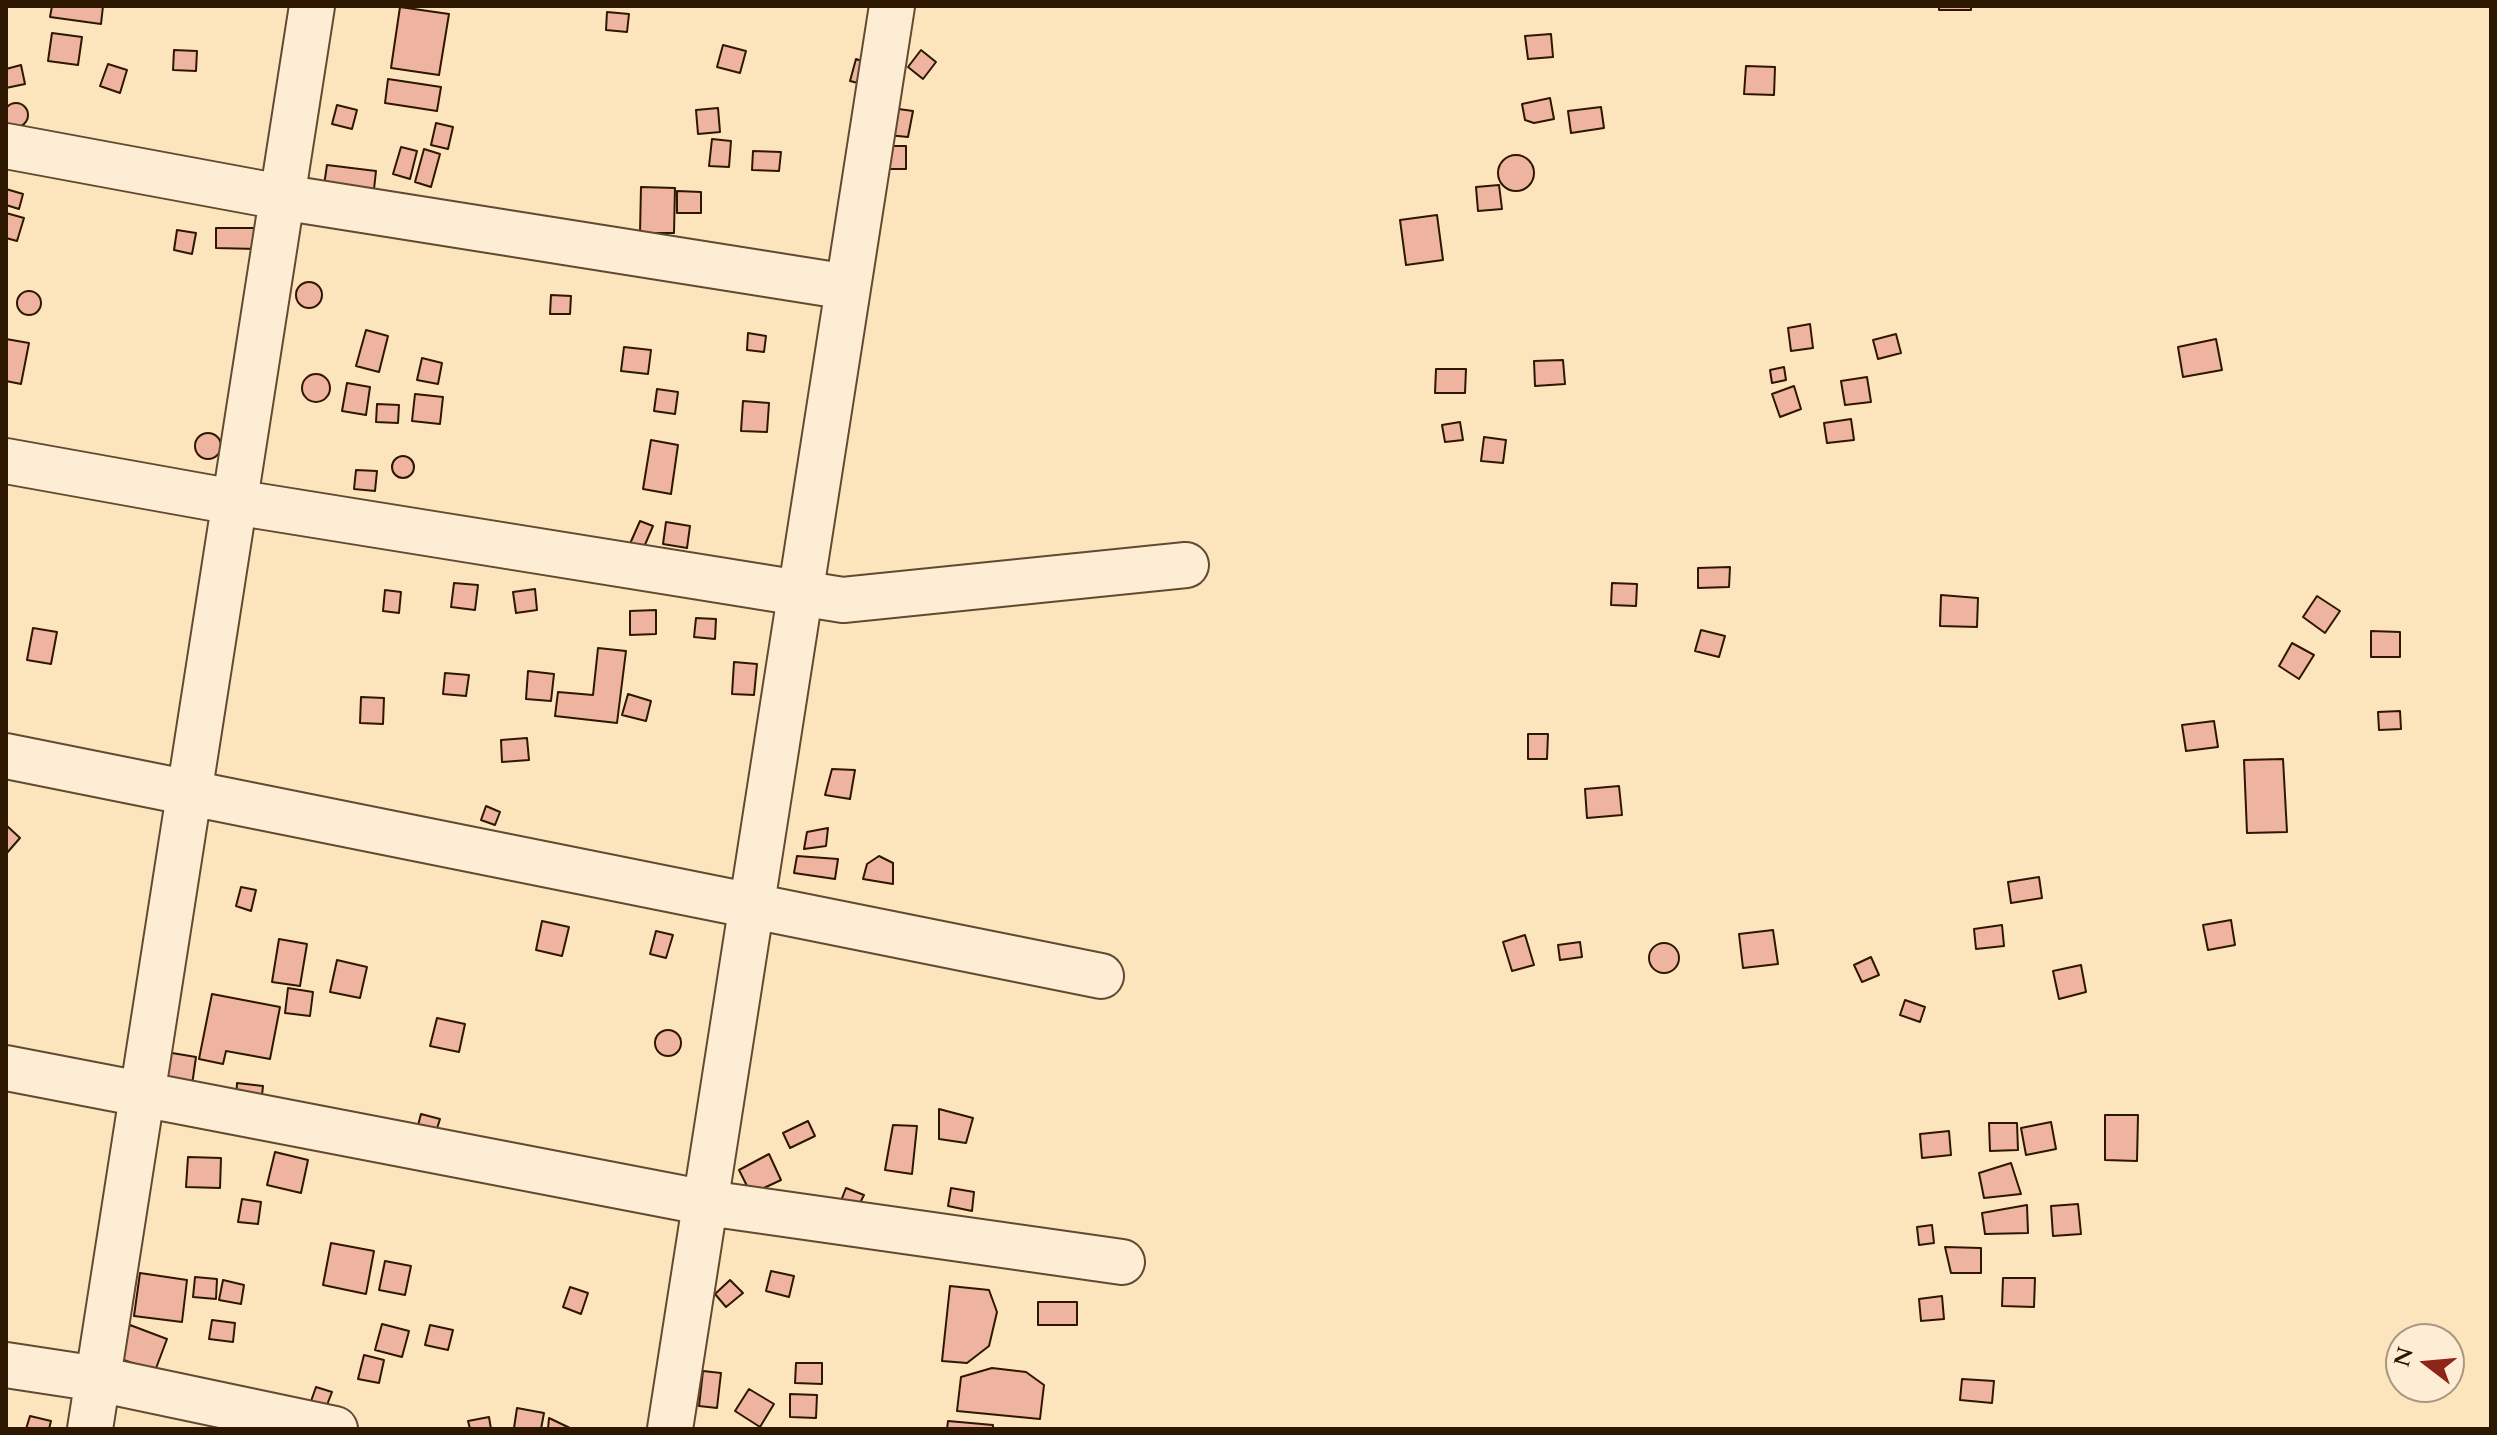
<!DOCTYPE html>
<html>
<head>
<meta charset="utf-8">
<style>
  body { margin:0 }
  #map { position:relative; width:2497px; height:1435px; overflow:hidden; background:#fce4bd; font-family:Cardo,serif }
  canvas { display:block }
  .frame { position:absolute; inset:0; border:8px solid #2d1701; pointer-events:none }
  .north { position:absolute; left:2385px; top:1323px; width:80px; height:80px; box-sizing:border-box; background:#fdedd4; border:2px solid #aa9780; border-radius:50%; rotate:286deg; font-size:22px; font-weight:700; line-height:32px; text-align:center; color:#2d1701 }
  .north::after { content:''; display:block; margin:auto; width:28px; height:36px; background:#8f2418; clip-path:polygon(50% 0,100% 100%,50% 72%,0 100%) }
</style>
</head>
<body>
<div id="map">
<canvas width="2497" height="1435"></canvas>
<div class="frame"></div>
<div class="north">N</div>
</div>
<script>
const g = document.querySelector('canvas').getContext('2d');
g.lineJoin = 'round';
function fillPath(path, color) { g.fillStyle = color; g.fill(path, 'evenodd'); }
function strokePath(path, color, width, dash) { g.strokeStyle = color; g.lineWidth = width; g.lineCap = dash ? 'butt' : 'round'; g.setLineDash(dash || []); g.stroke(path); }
const building = new Path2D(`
  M52,6h51l-2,18 -51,-7z
  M1939,6h32v4h-32z
  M400,7l49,7 -10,61 -48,-7z
  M607,12l22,2 -2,18 -21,-2z
  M52,33l30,4 -4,28 -30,-4z
  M1551,34l2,23 -25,2 -3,-23z
  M723,45l23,6 -6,22 -23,-6z
  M174,50l23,1 -1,20 -23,-1z
  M921,50l15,12 -13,17 -15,-12z
  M856,59l11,4 -5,21 -12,-3z
  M108,64l19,6 -7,23 -20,-7z
  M21,65l4,19 -19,4v-19z
  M1746,66l29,1 -1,28 -30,-1z
  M388,79l53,8 -4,24 -52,-8z
  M1550,98l4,21 -20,4 -9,-3 -3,-16z
  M4 115a12 12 0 1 1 24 0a12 12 0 1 1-24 0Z
  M337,105l20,5 -5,19 -20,-5z
  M1601,107l3,21 -33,5 -3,-22z
  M718,108l2,24 -22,2 -2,-24z
  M891,108l22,3 -5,26 -20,-2z
  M436,123l17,4 -5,22 -17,-4z
  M712,139l19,2 -2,26 -20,-1z
  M882,146h24v23h-24z
  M401,147l16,4 -7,28 -17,-5z
  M424,149l16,5 -9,33 -16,-5z
  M753,151l28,1 -2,19 -27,-1z
  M1498 173a18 18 0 1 1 36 0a18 18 0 1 1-36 0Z
  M327,165l49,6 -3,27 -50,-6z
  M1499,185l3,24 -24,2 -2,-24z
  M641,187l34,1 -1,45h-34z
  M6,189l17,5 -4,15 -13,-4z
  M677,191l24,1v21h-24z
  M6,213l18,5 -7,23 -11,-3z
  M1437,215l6,45 -37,5 -6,-45z
  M216,228h41v21l-41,-1z
  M177,230l19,3 -4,21 -18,-4z
  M296 295a13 13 0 1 1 26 0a13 13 0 1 1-26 0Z
  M17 303a12 12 0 1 1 24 0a12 12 0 1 1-24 0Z
  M551,295l20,1 -1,18h-20z
  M1810,324l3,24 -22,3 -3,-23z
  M366,330l22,6 -9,36 -23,-6z
  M748,333l18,3 -2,16 -17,-2z
  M1896,334l5,19 -23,6 -5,-19z
  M6,339l23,4 -8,41 -15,-3z
  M2216,339l6,31 -39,7 -5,-30z
  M624,347l27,3 -3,24 -27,-3z
  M422,358l20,5 -4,21 -21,-4z
  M1563,360l2,24 -30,2 -1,-25z
  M1784,367l2,13 -14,3 -2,-13z
  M1436,369h30l-1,24h-30z
  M302 388a14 14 0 1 1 28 0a14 14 0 1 1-28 0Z
  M1867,377l4,25 -26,3 -4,-24z
  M347,383l23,4 -4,28 -24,-4z
  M1794,386l7,23 -21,8 -8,-23z
  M657,389l21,3 -3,22 -21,-3z
  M415,394l28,3 -3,27 -28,-3z
  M743,401l26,2 -2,29 -26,-1z
  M377,404l22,1 -1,18 -22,-1z
  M1851,419l3,21 -27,3 -3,-20z
  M1460,422l3,18 -18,2 -3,-17z
  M195 446a13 13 0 1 1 26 0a13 13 0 1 1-26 0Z
  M1484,437l22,3 -3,23 -22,-2z
  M651,440l27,5 -7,49 -28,-5z
  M392 467a11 11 0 1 1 22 0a11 11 0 1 1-22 0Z
  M356,470l21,1 -2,20 -21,-2z
  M640,521l13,5 -9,21 -15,-1z
  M666,522l24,4 -3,22 -24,-4z
  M1730,567l-1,20 -31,1v-20z
  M454,583l24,2 -3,25 -24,-3z
  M1612,583l25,1 -1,22 -25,-1z
  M535,589l2,21 -21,3 -3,-21z
  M385,590l16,2 -2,21 -16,-2z
  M1941,595l37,3 -1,29 -37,-1z
  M2317,596l23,15 -15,22 -22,-16z
  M656,610v24l-26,1v-24z
  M696,618l20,1 -1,20 -21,-2z
  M33,628l24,4 -6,32 -24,-4z
  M1701,630l24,6 -6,21 -24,-6z
  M2371,631l29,1v25h-29z
  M2292,643l22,12 -15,24 -20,-13z
  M598,648l28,3 -9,72 -62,-7 3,-24 35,3z
  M734,662l23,2 -3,31 -22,-1z
  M528,671l26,3 -3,27 -25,-2z
  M445,673l24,2 -3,21 -23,-2z
  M628,694l23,7 -5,20 -24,-6z
  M361,697l23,1 -1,26 -23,-1z
  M2400,711l1,18 -22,1 -1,-18z
  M2214,721l4,26 -32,4 -4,-26z
  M1528,734h20l-1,25h-19z
  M527,738l2,22 -27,2 -1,-22z
  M2283,759l4,73 -40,1 -3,-73z
  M832,769l23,1 -5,29 -25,-4z
  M1619,786l3,29 -35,3 -2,-29z
  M486,806l14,6 -5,13 -14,-5z
  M6,825l14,13 -14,16z
  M828,828l-2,18 -22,3 3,-17z
  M797,856l41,3 -3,20 -41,-6z
  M879,856l14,7v21l-30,-5 4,-15z
  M2039,877l3,21 -31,5 -3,-21z
  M241,887l15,3 -5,21 -15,-5z
  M2231,920l4,25 -27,5 -5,-25z
  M542,921l27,6 -7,29 -26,-6z
  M2002,925l2,21 -28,3 -2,-20z
  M1773,930l5,34 -35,4 -4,-34z
  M656,931l17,4 -7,23 -16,-4z
  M1525,935l9,30 -22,6 -9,-29z
  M279,939l28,5 -7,42 -28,-4z
  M1580,942l2,15 -22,3 -2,-15z
  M1649 958a15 15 0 1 1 30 0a15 15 0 1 1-30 0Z
  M1871,957l8,18 -17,7 -8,-17z
  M337,960l30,7 -7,31 -30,-6z
  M2081,965l5,27 -27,7 -6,-28z
  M288,988l25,4 -3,24 -25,-3z
  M212,994l68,13 -10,52 -44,-8 -3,13 -24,-5z
  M1905,1000l20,7 -5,15 -20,-7z
  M437,1018l28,6 -6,28 -29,-6z
  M655 1043a13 13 0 1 1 26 0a13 13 0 1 1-26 0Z
  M166,1052l30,5 -5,35 -31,-5z
  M237,1083l26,3 -2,18 -25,-2z
  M939,1109l34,9 -7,25 -27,-4z
  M421,1114l19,5 -5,16 -18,-6z
  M2105,1115h33l-1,46 -32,-1z
  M808,1121l7,15 -25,12 -7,-15z
  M2051,1122l5,27 -30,6 -5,-27z
  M1989,1123h28l1,27 -28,1z
  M893,1125l24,1 -5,48 -27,-4z
  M1949,1131l2,24 -29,3 -2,-24z
  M275,1152l33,8 -7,33 -34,-8z
  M769,1154l12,26 -30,14 -12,-24z
  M188,1157l33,1 -1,30 -34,-1z
  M2011,1163l10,31 -37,4 -5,-25z
  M846,1188l18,7 -7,14 -18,-3z
  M951,1188l23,4 -2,19 -24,-5z
  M242,1199l19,3 -3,22 -20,-2z
  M2078,1204l3,30 -28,2 -2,-30z
  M2027,1205l1,28 -43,1 -3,-21z
  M1932,1225l2,18 -15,2 -2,-18z
  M331,1243l43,8 -8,43 -43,-9z
  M1945,1247l36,1v25h-30z
  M385,1261l26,5 -6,29 -26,-5z
  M771,1271l23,5 -5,21 -23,-6z
  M140,1273l47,7 -5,42 -48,-6z
  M195,1277l22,2 -1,20 -23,-2z
  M2003,1278h32l-1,29 -32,-1z
  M223,1280l21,5 -3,19 -22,-4z
  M730,1280l13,13 -17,14 -11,-13z
  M950,1286l39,4 8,22 -8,34 -22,17 -25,-2z
  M570,1287l18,6 -7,21 -18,-7z
  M1942,1296l2,23 -23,2 -2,-22z
  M1038,1302h39v23h-39z
  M212,1320l23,3 -2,19 -24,-3z
  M382,1324l27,7 -7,26 -27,-7z
  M130,1325l37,14 -12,32 -37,-13z
  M430,1325l23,5 -5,20 -23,-5z
  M364,1355l20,5 -5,23 -21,-4z
  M796,1363h26v21l-27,-1z
  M992,1368l34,4 18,13 -4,34 -83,-8 4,-34z
  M703,1371l18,2 -4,35 -18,-2z
  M1962,1379l32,2 -2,22 -32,-3z
  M316,1387l16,5 -7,18 -15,-6z
  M749,1389l25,15 -14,23 -25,-16z
  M790,1394l27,1 -1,23 -26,-1z
  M517,1408l27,5 -3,16 -27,-1z
  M30,1416l21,5 -2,8h-23z
  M489,1417l2,12h-21l-2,-8z
  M549,1418l23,11h-24z
  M948,1421l45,4v4h-46z`);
const minor = new Path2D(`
  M6,146l275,51 567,90
  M6,461l228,41 609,98 343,-35
  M6,756l1095,220
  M6,1068l701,135 415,59
  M6,1365l92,14 237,50
  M90,1429l222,-1423
  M670,1429l222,-1423`);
fillPath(building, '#efb49f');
strokePath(building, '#2d1701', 2);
strokePath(minor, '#614a30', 48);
strokePath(minor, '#fdedd4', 44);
</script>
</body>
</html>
